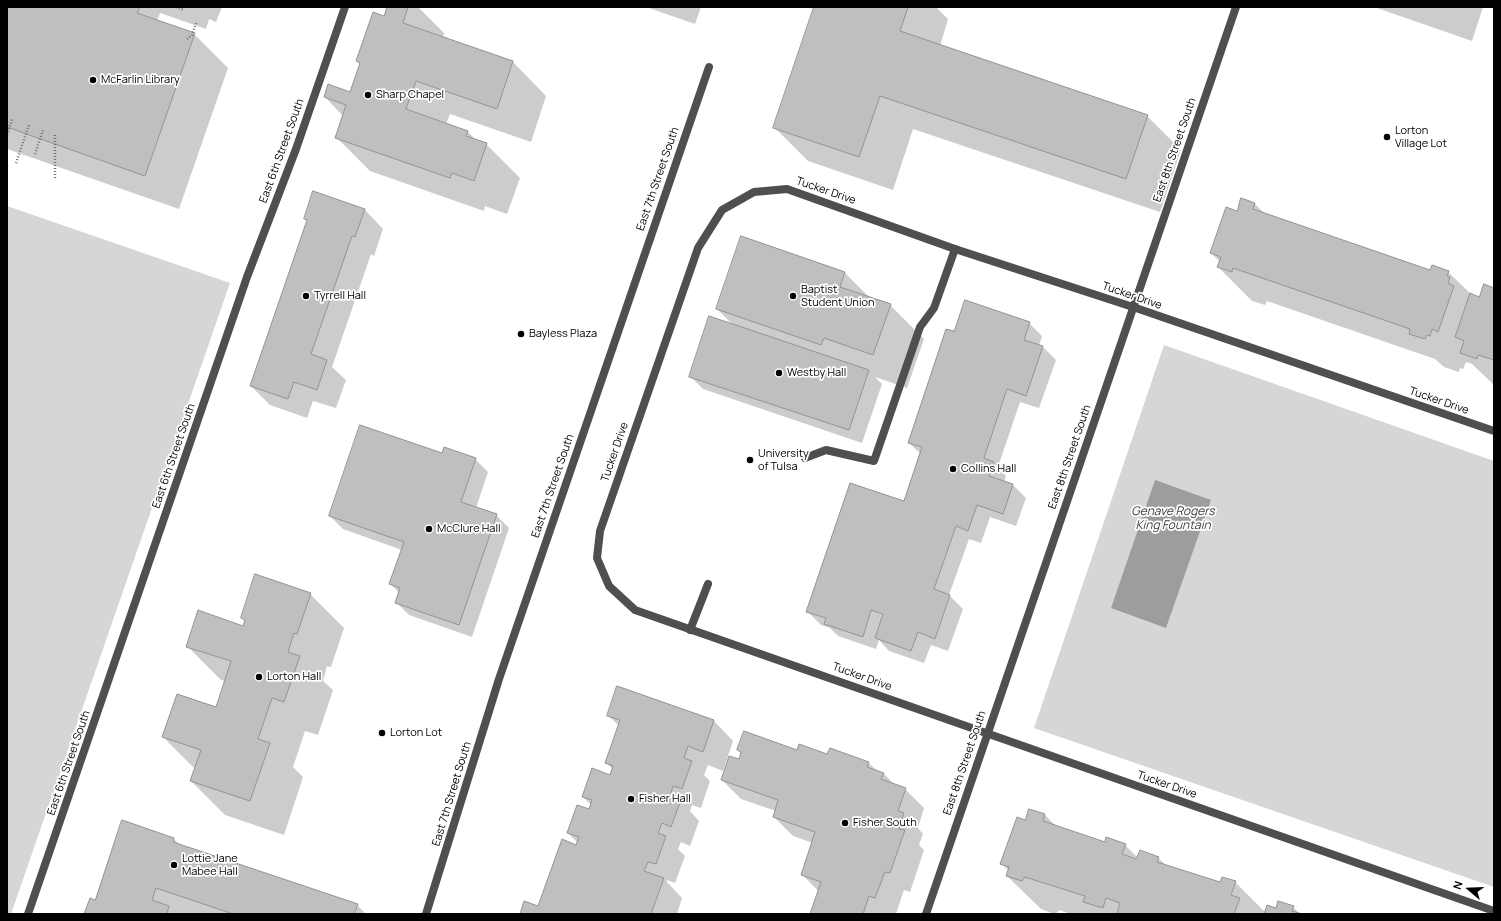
<!DOCTYPE html>
<html>
<head>
<meta charset="utf-8">
<style>
  body { margin:0 }
  #map { position:relative; width:1501px; height:921px; overflow:hidden; background:#fff; font-family:Manrope,sans-serif }
  canvas { display:block }
  .frame { position:absolute; inset:0; border:8px solid #000; pointer-events:none }
  .north { position:absolute; left:1449px; top:869px; width:40px; height:40px; -webkit-text-stroke:3px #fff; paint-order:stroke; rotate:289deg; font-size:11px; font-weight:700; line-height:16px; text-align:center; color:#000 }
  .north::after { content:''; display:block; margin:auto; width:14px; height:18px; background:#000; clip-path:polygon(50% 0,100% 100%,50% 72%,0 100%) }
</style>
</head>
<body>
<div id="map">
<canvas width="1501" height="921"></canvas>
<div class="frame"></div>
<div class="north">N</div>
</div>
<script>
const g = document.querySelector('canvas').getContext('2d');
g.lineJoin = 'round';
function fillPath(path, color) { g.fillStyle = color; g.fill(path, 'evenodd'); }
function strokePath(path, color, width, dash) { g.strokeStyle = color; g.lineWidth = width; g.lineCap = dash ? 'butt' : 'round'; g.setLineDash(dash || []); g.stroke(path); }
function label(font, color, halo, rows, align = 'center') {
  g.font = font + ' Manrope,sans-serif'; g.lineWidth = 3.5; g.setLineDash([]); g.textBaseline = 'middle'; g.strokeStyle = halo; g.fillStyle = color; for (const [text, x, y, turn = 0] of rows) {
    g.save(); g.translate(x, y); g.rotate((+turn || 0) * Math.PI / 180); g.textAlign = isNaN(turn) ? turn : align; if (halo) g.strokeText(text, 0, 0); g.fillText(text, 0, 0); g.restore();
  }
}
const green = new Path2D(`
  M7,206l223,77 -219,631h-4z
  M1164,345l330,116v426l-460,-159z`);
const water = new Path2D(`
  M1155,480l56,20 -45,128 -55,-20z`);
const shadow = new Path2D(`
  M7,7h215l-6,15 -7,-3 -3,10 -46,-16 -3,8 37,13 34,34 -49,141 -172,-60z
  M388,7h30l26,26 -1,5 70,24 33,34 -15,46 -81,-28 -4,10 22,8 9,9 9,3 34,34 -13,36 -22,-8 -1,5 -114,-40 -34,-34 7,-21 -18,-19 26,-4 10,-28 -4,-4 28,-44z
  M646,7h55l-6,17z
  M815,7h121l12,12 -8,27 207,70 34,34 -21,62 -247,-83 -20,61 -85,-29 -34,-34z
  M1374,7h109l-11,34z
  M1242,200l13,4 10,10 166,58h17l24,23 8,3 14,-9v96l-22,-21 -6,-2 -3,7 -3,-1 -1,4 -15,-5 -9,-8 -168,-58 -2,4 -13,-4 -34,-34 2,-5 -9,-9 26,-41z
  M364,209l19,20 -9,27 -3,-2 -39,113 14,13 -10,28 -23,-7 -6,17 -37,-13 -19,-19 57,-165 -3,-2z
  M742,238l103,35 25,25 20,7 34,34 -17,49 -32,-11 7,7 -20,59 -159,-54 -13,-13 44,-50 -17,-17z
  M1029,323l13,13 -3,10 4,1 13,13 -17,48 -19,-6 -22,65 8,9 -2,6 9,3 13,13 -10,28 -26,-9 -9,26 -12,-4 -20,56 14,14 -15,42 -17,-6 -7,18 -35,-12 -10,-11 -3,9 -38,-13 -8,-8 -9,-3 -13,-13 96,-110 17,-48 -12,-11 46,-111z
  M442,454l33,5 13,13 -12,36 20,7 13,13 -37,109 -63,-22 -13,-13 3,-9 -8,-9 11,-34 -59,-21 -13,-13z
  M310,594l34,34 -13,39 -4,-1 -4,15 10,9 -15,45 -13,-4 -12,36 10,10 -19,58 -59,-20 -34,-34 4,-12 -32,-32 54,-29 8,-27 -4,-1 -34,-34 57,-19 1,-5 -3,-4z
  M618,687l96,34 19,20 -10,30 -15,-6 -4,10 6,6 -9,27 -9,-3 -2,6 9,10 -9,25 -9,-4 -3,7 7,7 -10,27 -8,-3v2l15,16 -5,16h-156l18,-6 38,-62 1,-3 -10,-10 21,-23 2,-5 -8,-8 28,-21 2,-7 -7,-6 13,-37 -11,-11z
  M738,750l59,1 72,12 8,8 6,2 12,12 10,4 19,19 -6,20 5,6 -4,11 5,5 -14,42 -6,-2 -8,24h-85l8,-22 -17,-18 11,-31 -20,-7 -19,-19 2,-6 -35,-12 -19,-19 17,-19 3,-7z
  M1029,810l16,5 11,11 49,17 20,2 13,13h20l9,8 53,18 15,-2 31,31 27,-6 7,7h-229l-12,-4 -3,4h-2l-13,-5 -34,-33 2,-5 -7,-7 23,-43z
  M123,822l51,17 6,6 177,60 9,9h-280l10,-12z`);
const building = new Path2D(`
  M7,7h133l-3,6 58,20 -50,143 -138,-49z
  M387,7h21l-5,16 110,38 -16,48 -81,-28 -10,28 62,22 -2,5 21,7 -13,38 -22,-8 -2,5 -115,-40 11,-33 -22,-8 4,-13 22,8 10,-29 -4,-2 17,-49 11,4z
  M814,7h94l-8,24 248,84 -22,64 -246,-83 -21,61 -86,-29z
  M313,191l52,18 -10,28 -3,-1 -41,118 16,6 -10,30 -23,-8 -6,17 -38,-13 57,-166 -3,-1z
  M1241,198l14,5 -2,6 177,61 2,-5 17,6 -2,5 3,1 -2,6 6,3 -16,46 -6,-3 -2,7 -3,-1 -2,4 -16,-5 1,-5 -177,-61 -1,4 -15,-5 4,-10 -11,-4 16,-46 11,4z
  M741,236l104,36 -5,15 51,17 -18,51 -49,-17 -3,7 -105,-36z
  M1484,284l10,4v72l-16,-5 -1,4 -17,-6 4,-12 -9,-4 15,-44 9,4z
  M965,300l65,22 -6,18 19,6 -17,50 -19,-7 -23,69 10,4 -5,14 24,8 -10,30 -26,-9 -9,26 -12,-5 -22,63 16,6 -15,44 -17,-7 -7,19 -36,-13 8,-24 -12,-4 -8,27 -39,-13 2,-6 -20,-6 44,-129 54,18 18,-54 -14,-4 38,-114 8,2z
  M709,316l160,54 -20,60 -160,-53z
  M360,425l82,28 2,-6 32,11 -15,44 36,12 -38,111 -64,-22 5,-15 -11,-4 15,-42 -75,-26z
  M255,574l56,19 -14,41 -3,-1 -6,19 12,4 -16,46 -12,-4 -14,41 12,4 -20,58 -60,-20 11,-31 -39,-13 15,-43 39,13 15,-46 -45,-14 12,-37 45,16 2,-6 -4,-2z
  M617,686l97,34 -11,32 -15,-6 -4,12 8,3 -10,28 -9,-3 -3,11 11,3 -10,27 -9,-4 -4,10 8,3 -10,28 -8,-2 -4,9 20,7 -13,36h-131l4,-13 14,5 24,-67 14,6 3,-8 -12,-4 10,-28 12,4 3,-9 -10,-3 10,-29 18,7 3,-9 -8,-3 15,-43 -13,-4z
  M744,731l53,19 2,-6 28,10 3,-6 39,14 -2,5 17,6 -3,6 25,9 -8,23 6,2 -5,16 6,1 -15,43 -5,-1 -10,26 -6,-2 -6,18h-53l11,-32 -20,-7 14,-43 -42,-15 5,-17 -57,-20 8,-24 10,3 2,-7 -4,-2z
  M1029,809l16,5 -2,7 62,21 1,-5 20,7 -4,10 14,5 4,-9 19,7 -2,5 63,20 2,-5 14,4 -5,14 9,3 -6,16h-117l3,-11 -14,-5 -3,10 -20,-6 2,-6 -60,-19 -3,4 -16,-5 3,-9 -9,-3 17,-47 8,3z
  M122,820l52,18 -1,4 185,62 -4,10h-121l-77,-26 -4,12 17,6 -2,8h-83l6,-16 5,2z
  M1278,901l16,5 -2,5 10,3h-38l3,-9 9,3z`);
const path = new Path2D(`
  M176,7l8,3
  M187,39l5,-4 4,-12
  M7,135l5,-16
  M35,154l8,-24
  M16,163l13,-38
  M55,178v-44`);
const lane = new Path2D(`
  M805,458l21,-8 48,11 46,-134 14,-19 21,-59
  M690,630l18,-46`);
const street = new Path2D(`
  M1494,431l-361,-124 -178,-58 -168,-60 -33,3 -32,18 -24,38 -98,283 -3,27 12,28 26,24 859,301
  M28,914l219,-637 49,-128 49,-142
  M426,914l73,-235 210,-612
  M926,914l310,-907`);
const markers = [
  [93,80,4,"#000"],
  [368,95,4,"#000"],
  [1387,137,4,"#000"],
  [306,296,4,"#000"],
  [793,296,4,"#000"],
  [521,334,4,"#000"],
  [779,373,4,"#000"],
  [750,460,4,"#000"],
  [953,469,4,"#000"],
  [429,529,4,"#000"],
  [259,677,4,"#000"],
  [382,733,4,"#000"],
  [631,799,4,"#000"],
  [845,823,4,"#000"],
  [174,865,4,"#000"]
];
const poiNames = [
  ["McFarlin Library",101,80],
  ["Sharp Chapel",376,95],
  ["Lorton",1395,131],
  ["Village Lot",1395,144],
  ["Baptist",801,290],
  ["Student Union",801,303],
  ["Tyrrell Hall",314,296],
  ["Bayless Plaza",529,334],
  ["Westby Hall",787,373],
  ["University",758,454],
  ["of Tulsa",758,467],
  ["Collins Hall",961,469],
  ["McClure Hall",437,529],
  ["Lorton Hall",267,677],
  ["Lorton Lot",390,733],
  ["Fisher Hall",639,799],
  ["Fisher South",853,823],
  ["Lottie Jane",182,859],
  ["Mabee Hall",182,872]
];
const streetNames = [
  ["East 8th Street South",1175,150,-71],
  ["East 6th Street South",282,151,-70],
  ["East 7th Street South",658,179,-71],
  ["Tucker Drive",826,191,19],
  ["Tucker Drive",1132,296,19],
  ["Tucker Drive",1439,401,19],
  ["Tucker Drive",615,452,-71],
  ["East 6th Street South",174,456,-71],
  ["East 8th Street South",1070,457,-71],
  ["East 7th Street South",553,486,-71],
  ["Tucker Drive",862,677,20],
  ["East 6th Street South",69,763,-71],
  ["East 8th Street South",965,763,-71],
  ["Tucker Drive",1167,785,19],
  ["East 7th Street South",452,794,-73]
];
const waterNames = [
  ["Genave Rogers",1173,512],
  ["King Fountain",1173,526]
];
fillPath(green, '#d6d6d6');
fillPath(water, '#9d9d9d');
fillPath(shadow, '#0003');
fillPath(building, '#bfbfbf');
strokePath(building, '#939393', 1);
strokePath(path, '#717171', 2.5, [1, 2]);
strokePath(lane, '#4f4f4f', 8);
strokePath(street, '#4f4f4f', 8);
for (const [x, y, r, color] of markers) { const dot = new Path2D(); dot.arc(x, y, r, 0, 2 * Math.PI); g.fillStyle = color; g.fill(dot); strokePath(dot, '#fff', 1.5); }
label('11px', '#000', '#fff', poiNames, 'left');
label('11px', '#000', '#fff', streetNames);
label('italic 12px', '#3e3e3e', '#fff', waterNames);
</script>
</body>
</html>
